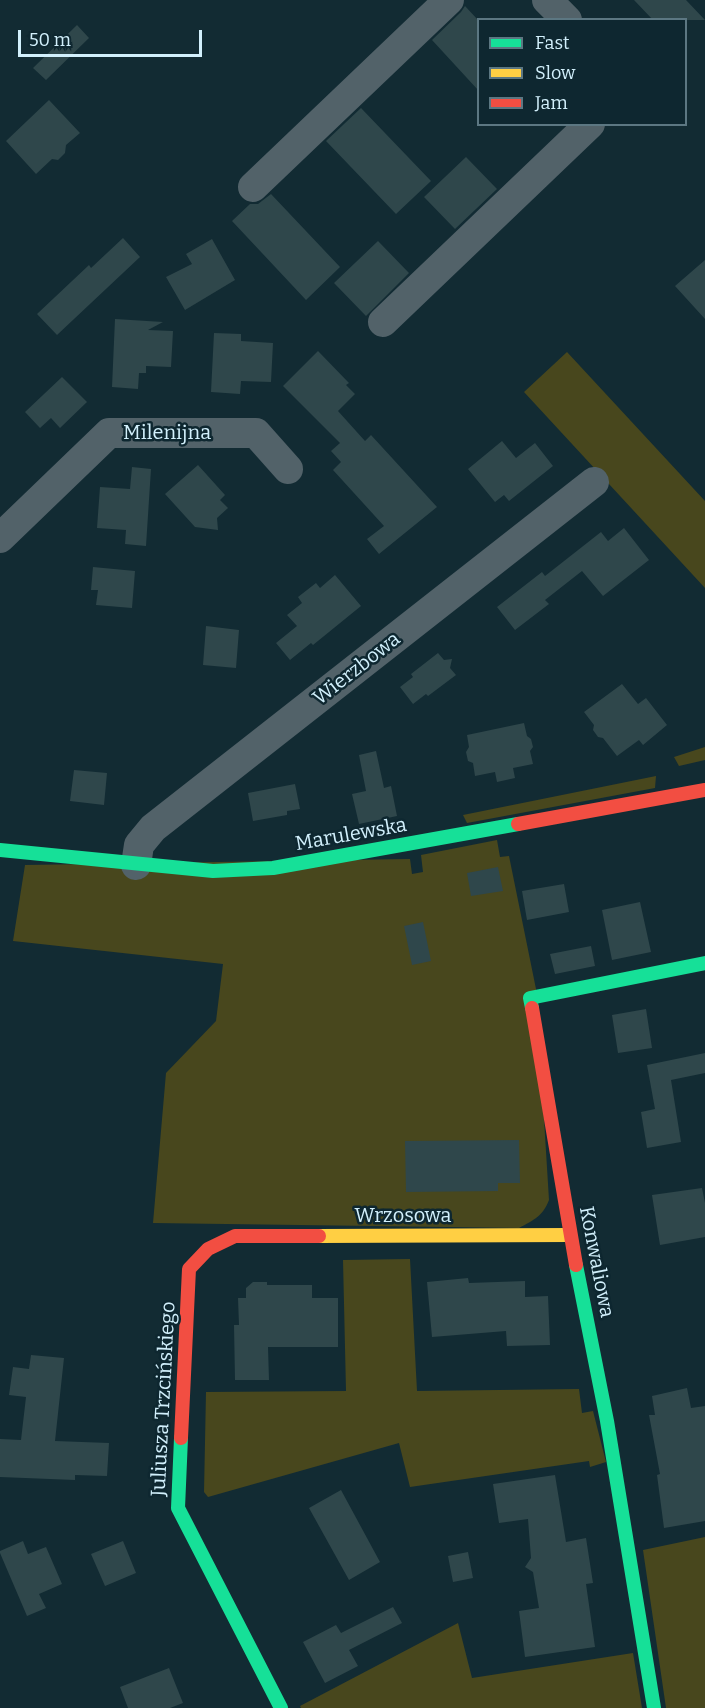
<!DOCTYPE html>
<html>
<head>
<meta charset="utf-8">
<style>
  body { margin:0 }
  #map { position:relative; width:705px; height:1708px; overflow:hidden; background:#122b33; font-family:Bitter,serif }
  canvas { display:block }
  .legend { position:absolute; left:477px; top:18px; width:210px; height:108px; box-sizing:border-box; background:#0e2730; border:2px solid #5c7782; margin:0; padding:8px 10px; list-style:none; font-size:18px; color:#d2f0fc }
  .legend li { display:flex; align-items:center; gap:12px; height:30px }
  .legend b { width:30px; border:2px solid #5c7782 }
  .scale { position:absolute; left:18px; top:30px; width:184px; height:27px; box-sizing:border-box; border:3px solid #d2f0fc; border-top:0; padding-left:8px; font-size:18px; line-height:21px; white-space:nowrap; color:#d2f0fc; -webkit-text-stroke:4px #0e2730; paint-order:stroke }
</style>
</head>
<body>
<div id="map">
<canvas width="705" height="1708"></canvas>
<ul class="legend">
<li><b style="height:8px;background:#16e098"></b>Fast</li>
<li><b style="height:8px;background:#ffcf43"></b>Slow</li>
<li><b style="height:8px;background:#f24e42"></b>Jam</li>
</ul>
<div class="scale">50 m</div>
</div>
<script>
const g = document.querySelector('canvas').getContext('2d');
g.lineJoin = 'round';
function fillPath(path, color) { g.fillStyle = color; g.fill(path, 'evenodd'); }
function strokePath(path, color, width, dash) { g.strokeStyle = color; g.lineWidth = width; g.lineCap = dash ? 'butt' : 'round'; g.setLineDash(dash || []); g.stroke(path); }
function label(font, color, halo, rows, align = 'center') {
  g.font = font + ' Bitter,serif'; g.lineWidth = 5; g.setLineDash([]); g.textBaseline = 'middle'; g.strokeStyle = halo; g.fillStyle = color; for (const [text, x, y, turn = 0] of rows) {
    g.save(); g.translate(x, y); g.rotate((+turn || 0) * Math.PI / 180); g.textAlign = isNaN(turn) ? turn : align; if (halo) g.strokeText(text, 0, 0); g.fillText(text, 0, 0); g.restore();
  }
}
const green = new Path2D(`
  M567,352l138,149v87l-181,-196z
  M705,747v13l-26,6 -5,-9z
  M656,776l-1,12 -188,35 -4,-8z
  M497,840l3,17 9,-1 27,133 13,211c-6,16 -15,20 -30,28l-366,-5 13,-150 50,-52 7,-57 -210,-23 12,-76 385,-6 2,15 11,-2 -2,-17z
  M410,1259l7,132 162,-2 3,24 11,-2 13,51 -16,5 -1,-6 -179,26 -11,-44 -191,54 -4,-5 2,-100 140,-1 -3,-131z
  M705,1537v171h-39l-23,-158z
  M458,1623l14,55 161,-25 9,55h-341l-1,-2z`);
const building = new Path2D(`
  M634,0h52l19,20h-52z
  M465,6l13,14v70l-46,-50 29,-28z
  M77,25l12,13 -43,42 -13,-12z
  M49,100l31,33 -14,12 -1,8 -7,7 -6,-1 -16,15 -30,-33z
  M361,108l70,73 -35,33 -70,-73z
  M466,157l31,32 -42,40 -31,-32z
  M271,194l69,73 -34,33 -74,-79 18,-17h8z
  M123,238l17,19 -83,78 -20,-21 52,-49 2,3z
  M212,239l23,41 -50,30 -19,-33 26,-13 -6,-10z
  M378,241l31,32 -43,43 -32,-33z
  M705,260v59l-30,-33z
  M115,319l48,3 -15,8 25,1 -2,36 -25,-1v7h-7l-1,16 -26,-2z
  M214,333l27,1v7l32,2 -2,39 -30,-1 -1,13 -29,-2z
  M318,351l31,32 -3,2 9,9 -17,17 27,30 6,-6 66,72 -58,47 -12,-15 17,-13 -51,-56 8,-8 -10,-11 9,-8 -57,-57z
  M62,377l25,25 -27,26 -9,-10 -11,10 -15,-16z
  M502,441l14,17 19,-15 18,23 -44,35 -5,-6 -9,7 -27,-33z
  M198,465l27,30 -5,5 8,8 -11,10 1,12 -23,-3 -30,-33z
  M132,467l19,2 -5,77 -21,-2 1,-14 -29,-2 3,-41 30,2z
  M624,528l25,32 -46,36 -21,-25 -37,29 4,4 -34,26 -18,-23 45,-35 3,4 56,-44 7,9z
  M93,567l42,4 -3,37 -36,-3 2,-15h-7z
  M335,575l26,31 -48,39 -2,-2 -21,17 -14,-17 21,-17 -10,-11 15,-12 -4,-6 18,-14 4,5z
  M206,626l33,4 -3,38 -33,-3z
  M438,653l6,7 8,-1 -2,9 6,7 -28,21 -2,-2 -13,10 -13,-17 13,-10 -2,-3z
  M622,684l16,20 8,-6 21,27 -24,20 -4,-5 -22,16 -14,-18 -5,-1 -5,-7 1,-5 -10,-13z
  M524,723l3,13 4,3 2,8 -3,4 3,13 -20,4 2,10 -18,4 -2,-10 -20,4 -2,-13 -5,-2 -2,-9 3,-5 -2,-12z
  M376,751l8,37 7,-2 6,30 -38,8 -7,-30 14,-3 -7,-36z
  M74,770l33,3 -3,32 -34,-4z
  M295,784l5,25 -13,2v4l-34,6 -5,-28z
  M498,867l5,24 -32,5 -4,-23z
  M564,884l5,28 -42,8 -5,-29z
  M640,902l11,50 -39,8 -10,-50z
  M423,922l8,39 -19,4 -8,-39z
  M591,946l4,20 -40,8 -5,-20z
  M646,1009l6,39 -34,5 -6,-38z
  M705,1053v20l-34,7 10,62 -34,6 -6,-36 14,-3 -8,-44z
  M519,1140l1,43h-22v8l-92,1 -1,-51z
  M702,1188l3,15v34l-45,8 -8,-50z
  M468,1278l1,5 56,-2v16l23,-1 2,49 -43,1 -1,-15 -74,6 -5,-55z
  M253,1282h14v3h45v13h26v49h-70l1,33h-34l-1,-55h5l-1,-27h8v-10z
  M31,1355l33,3 -9,83 54,2 -2,33 -32,-1v5l-75,-3v-38l21,1 5,-43 -17,-2 4,-28 16,2z
  M687,1388l4,20 14,-2v115l-41,7 -7,-53 3,-1 -11,-59h6l-3,-19z
  M555,1475l11,67 20,-4 7,45 -7,1 9,63 -70,10 -6,-46 20,-3 -6,-36 -8,-5 6,-9 -3,-39 -29,4 -6,-39z
  M341,1490l39,72 -31,18 -40,-72z
  M23,1541l5,13 18,-7 16,37 -23,10 7,14 -19,8 -27,-63v-2z
  M123,1541l13,32 -31,13 -14,-32z
  M468,1552l5,26 -20,4 -5,-26z
  M393,1607l9,16 -53,27 9,16 -33,17 -22,-41 33,-17 5,8z
  M169,1668l14,35 -13,5h-42l-8,-21z`);
const street = new Path2D(`
  M547,0l20,20
  M253,187l196,-187
  M383,322l207,-198
  M0,538l109,-105h147l32,36
  M136,865l3,-20 14,-17 441,-346`);
const fast = new Path2D(`
  M0,850l213,21 60,-3 245,-44
  M532,1008l-2,-10 175,-35
  M576,1265l31,156 47,287
  M181,1438l-3,70 103,200`);
const slow = new Path2D(`
  M319,1236l251,-1`);
const jam = new Path2D(`
  M518,824l187,-34
  M532,1008l44,257
  M181,1438l8,-169 19,-20 27,-13h84`);
const streetNames = [
  ["Milenijna",167,433],
  ["Wierzbowa",357,669,-38],
  ["Marulewska",351,835,-10],
  ["Wrzosowa",403,1216],
  ["Konwaliowa",596,1262,79],
  ["Juliusza Trzcińskiego",164,1399,-87]
];
fillPath(green, '#48471d');
fillPath(building, '#2f474b');
strokePath(street, '#526269', 30);
strokePath(fast, '#16e098', 14);
strokePath(slow, '#ffcf43', 14);
strokePath(jam, '#f24e42', 14);
label('20px', '#d2f0fc', '#0e2730', streetNames);
</script>
</body>
</html>
